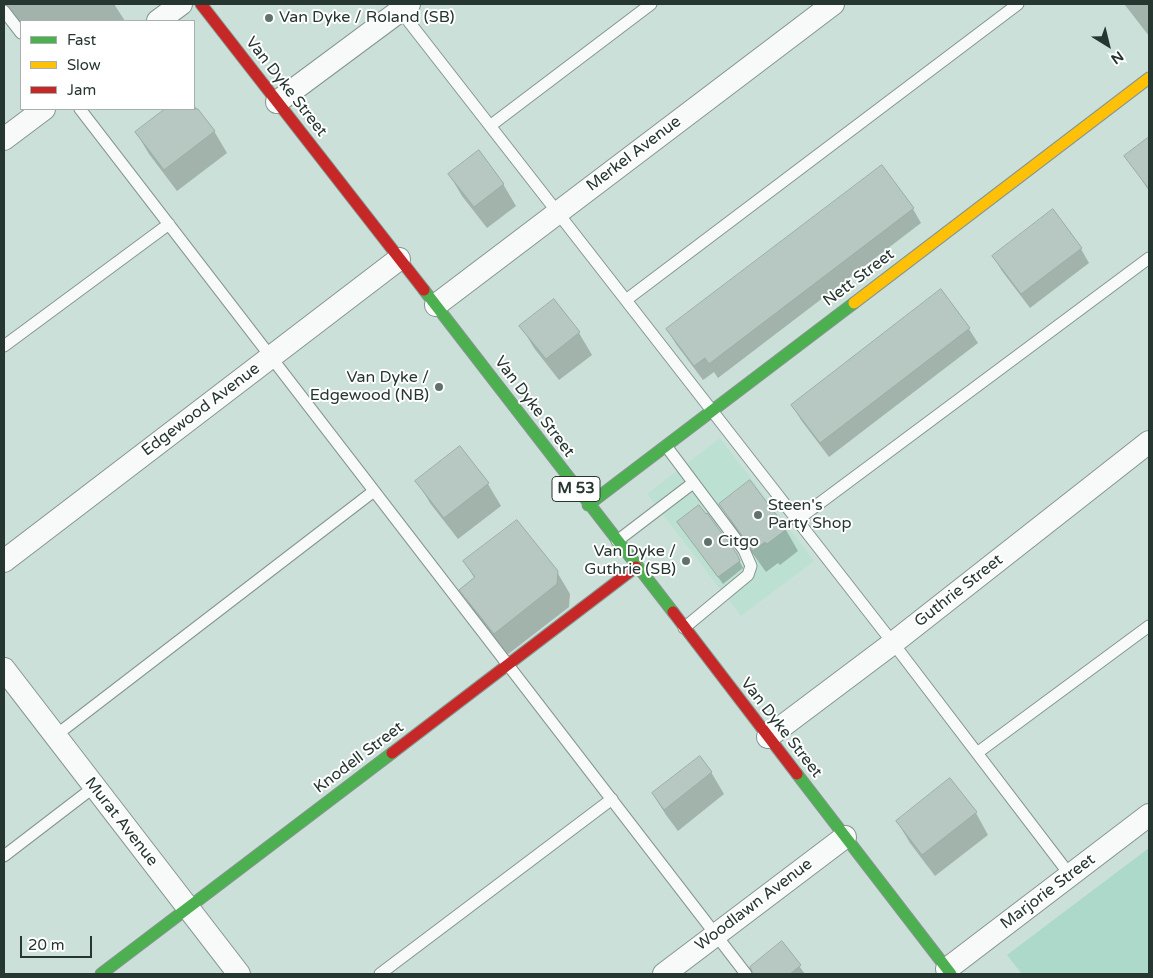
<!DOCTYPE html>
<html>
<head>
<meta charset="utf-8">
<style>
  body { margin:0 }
  #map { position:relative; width:1153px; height:978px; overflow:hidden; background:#cbe0d8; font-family:"Varela Round",sans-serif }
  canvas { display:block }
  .frame { position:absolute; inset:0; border:5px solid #263630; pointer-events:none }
  .legend { position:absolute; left:20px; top:20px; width:175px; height:90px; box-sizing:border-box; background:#fff; border:1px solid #a8afac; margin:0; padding:6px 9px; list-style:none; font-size:15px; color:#263630 }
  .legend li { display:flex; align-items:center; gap:10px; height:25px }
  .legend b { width:25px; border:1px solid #a8afac }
  .north { position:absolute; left:1083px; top:20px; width:50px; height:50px; -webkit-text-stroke:4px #fff; paint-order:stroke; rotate:144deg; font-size:14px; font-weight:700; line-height:20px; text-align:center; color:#263630 }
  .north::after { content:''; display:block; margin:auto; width:18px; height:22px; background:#263630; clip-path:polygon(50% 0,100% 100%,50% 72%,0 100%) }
  .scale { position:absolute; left:20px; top:936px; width:72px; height:22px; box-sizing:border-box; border:2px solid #263630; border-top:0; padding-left:6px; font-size:15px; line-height:18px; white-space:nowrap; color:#263630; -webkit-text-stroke:4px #fff; paint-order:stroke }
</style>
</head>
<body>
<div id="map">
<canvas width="1153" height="978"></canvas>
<div class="frame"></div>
<ul class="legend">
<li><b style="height:6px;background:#4caf50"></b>Fast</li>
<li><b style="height:6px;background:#ffc107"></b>Slow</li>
<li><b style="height:6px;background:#c62828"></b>Jam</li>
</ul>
<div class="north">N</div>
<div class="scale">20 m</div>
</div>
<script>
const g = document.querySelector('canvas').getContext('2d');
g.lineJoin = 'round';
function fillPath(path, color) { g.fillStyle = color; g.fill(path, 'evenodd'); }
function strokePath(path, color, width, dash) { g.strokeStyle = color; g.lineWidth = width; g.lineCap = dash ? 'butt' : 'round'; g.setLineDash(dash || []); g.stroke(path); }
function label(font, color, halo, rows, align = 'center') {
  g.font = font + ' "Varela Round",sans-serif'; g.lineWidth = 4; g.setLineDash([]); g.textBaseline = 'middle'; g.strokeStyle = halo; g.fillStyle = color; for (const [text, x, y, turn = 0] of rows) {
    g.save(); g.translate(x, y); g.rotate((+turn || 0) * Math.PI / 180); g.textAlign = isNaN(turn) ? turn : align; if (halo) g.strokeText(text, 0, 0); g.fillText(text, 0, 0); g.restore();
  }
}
const built = new Path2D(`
  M720,438l94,123 -73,55 -94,-122z`);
const green = new Path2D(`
  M1149,848v126h-127l-15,-19z`);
const shadow = new Path2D(`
  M4,4h110l11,17h-104v6l-6,-4z
  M1125,4h24v32l-24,-31z
  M194,105l20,26 13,22 -50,38 -28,-37 -13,-22 31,-23h27z
  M1149,139v52l-23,-35z
  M881,167l32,42 8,14 -203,155 -4,-6 -11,8 -27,-36 -9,-15z
  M449,174l54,10 13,22 -29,22 -25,-32z
  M1081,249l8,14 -59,45 -28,-37 -9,-15z
  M554,300l25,33 13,22 -33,25 -25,-32 -13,-22z
  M969,329l9,14 -149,114 -28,-37 -9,-15z
  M460,448l28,36 13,22 -43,33 -28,-36 -13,-22z
  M721,504l65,26 12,21 -18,14 -2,-2 -12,9 -33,-46z
  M678,522l58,32 7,14 -20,16z
  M464,561l93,11 13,22 -1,13 -62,48 -33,-43 -13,-22 14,-11z
  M711,772l13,22 -46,37 -12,-16 -13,-21z
  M950,780l26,33 12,22 -53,41 -25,-33 -13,-22z
  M782,943l23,31h-48l-4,-8z`);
const building = new Path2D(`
  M165,109h33l17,22 -51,39 -29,-38z
  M1149,137v52l-25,-33z
  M479,150l25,34 -30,23 -26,-33z
  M882,165l32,43 -205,156 -4,-6 -11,8 -28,-37z
  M1053,209l29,39 -61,46 -29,-38z
  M941,289l29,39 -150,115 -29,-38z
  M554,299l26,33 -34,27 -27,-33z
  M460,446l29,37 -45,35 -29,-37z
  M750,480l37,49 -20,15 -2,-2 -12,9 -34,-47z
  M699,505l7,9 1,-1 30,41 3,7 -22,16 -41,-55z
  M517,520l41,51 -1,13 -63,50 -35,-44 16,-13 -12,-16z
  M700,756l12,16 -48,38 -12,-17z
  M950,778l27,34 -55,43 -26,-34z
  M782,941l19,24 -11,9h-37l-3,-7z`);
const lane = new Path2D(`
  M399,9l494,634 177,232
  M4,11l17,22
  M80,109l666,865
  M490,126l161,-122
  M626,300l392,-296
  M4,346l165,-122
  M666,446l78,104 7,16 -3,9 -64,53
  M797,520l352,-262
  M617,541l76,-58
  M55,736l319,-245
  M977,753l172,-127
  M4,856l90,-69
  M380,974l232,-175`);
const street = new Path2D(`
  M158,21l23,-17
  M277,102l132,-98
  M4,139l40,-30
  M436,305l397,-301
  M4,561l395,-302
  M4,669l235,305
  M768,737l125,-94 256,-201
  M947,969l202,-154
  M664,974l181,-137`);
const fast = new Path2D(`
  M424,290l249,322
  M588,505l266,-202
  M797,774l154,200
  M101,974l291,-221`);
const slow = new Path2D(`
  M854,303l295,-225`);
const jam = new Path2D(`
  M201,4l223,286
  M673,612l124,162
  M392,753l244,-186`);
const markers = [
  [269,18,5,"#60726b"],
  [439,387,5,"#60726b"],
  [758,515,5,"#60726b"],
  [708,542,5,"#60726b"],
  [686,561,5,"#60726b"]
];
const shields = [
  [576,489,48]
];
const shieldNames = [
  ["M 53",576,489]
];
const poiNames = [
  ["Van Dyke / Roland (SB)",279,18],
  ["Van Dyke /",429,378,"right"],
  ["Edgewood (NB)",429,396,"right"],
  ["Steen's",768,506],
  ["Party Shop",768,524],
  ["Citgo",718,542],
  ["Van Dyke /",676,552,"right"],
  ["Guthrie (SB)",676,570,"right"]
];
const streetNames = [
  ["Van Dyke Street",286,87,52],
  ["Merkel Avenue",634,154,-37],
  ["Nett Street",859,278,-37],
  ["Van Dyke Street",534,407,53],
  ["Edgewood Avenue",201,410,-37],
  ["Guthrie Street",959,591,-38],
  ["Van Dyke Street",781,728,52],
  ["Knodell Street",359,758,-37],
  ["Murat Avenue",121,822,52],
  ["Marjorie Street",1048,892,-37],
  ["Woodlawn Avenue",754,905,-37]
];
fillPath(built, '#bce1d3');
fillPath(green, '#acd9c9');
fillPath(shadow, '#0003');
fillPath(building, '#b7c8c2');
strokePath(building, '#9baca5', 1);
strokePath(lane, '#869690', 13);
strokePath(street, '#869690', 24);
strokePath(fast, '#869690', 13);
strokePath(slow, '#869690', 13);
strokePath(jam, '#869690', 13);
strokePath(lane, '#f7faf9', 11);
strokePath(street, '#f7faf9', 22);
strokePath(fast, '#4caf50', 11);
strokePath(slow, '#ffc107', 11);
strokePath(jam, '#c62828', 11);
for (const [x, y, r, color] of markers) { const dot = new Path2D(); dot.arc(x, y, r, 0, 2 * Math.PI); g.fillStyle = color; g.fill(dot); strokePath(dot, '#fff', 2); }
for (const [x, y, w] of shields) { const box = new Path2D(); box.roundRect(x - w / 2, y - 12.5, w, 25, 4); g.fillStyle = '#fff'; g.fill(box); strokePath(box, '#263630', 1); }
label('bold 15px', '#263630', null, shieldNames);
label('16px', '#263630', '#fff', poiNames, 'left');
label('16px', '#263630', '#fff', streetNames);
</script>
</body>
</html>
